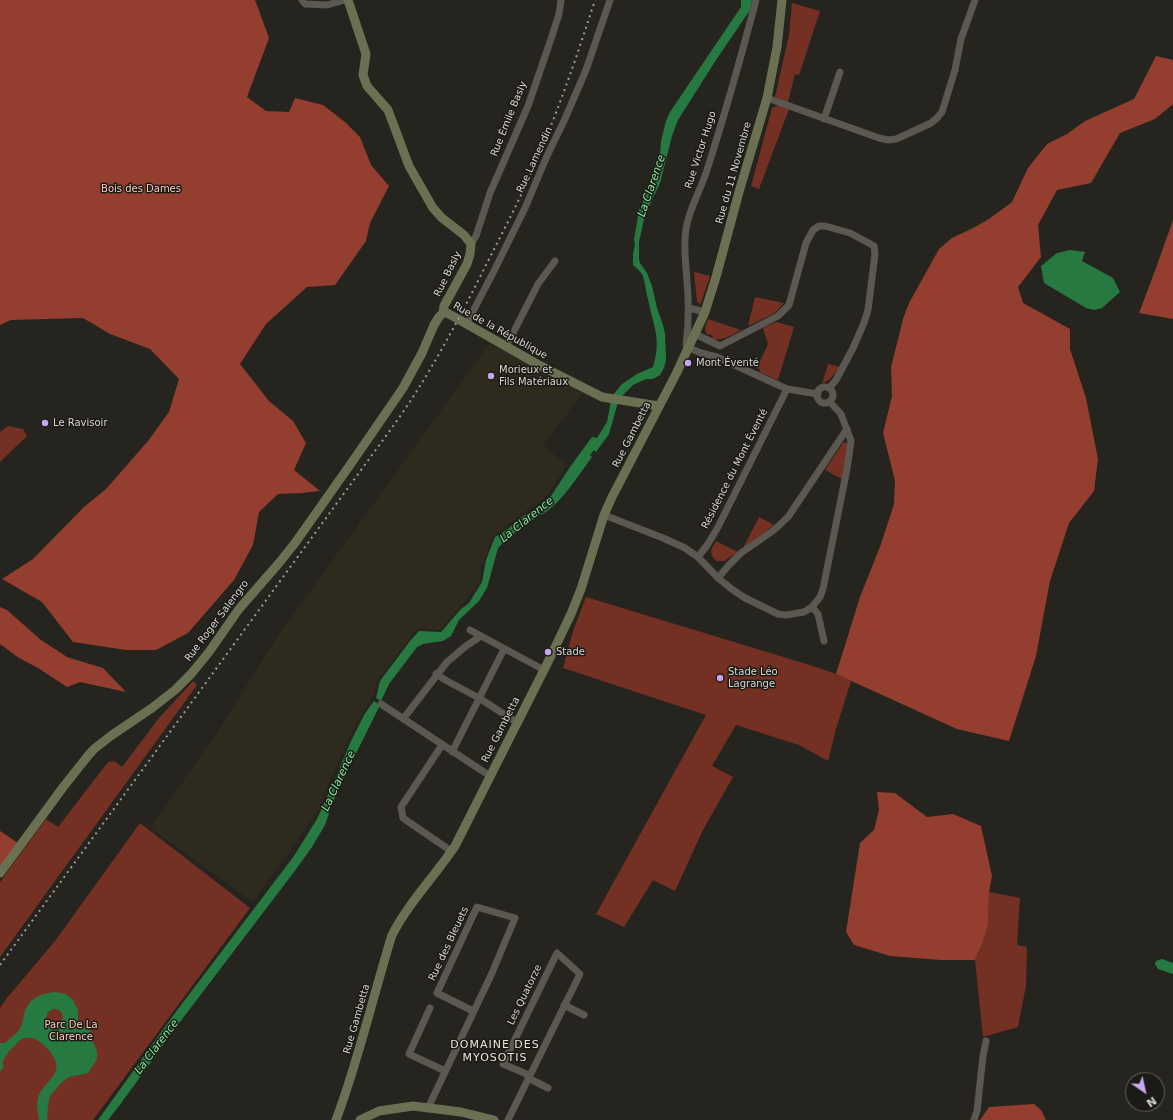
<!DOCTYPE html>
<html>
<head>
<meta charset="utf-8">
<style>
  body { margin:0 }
  #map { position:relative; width:1173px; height:1120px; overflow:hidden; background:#26241e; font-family:"DejaVu Sans",sans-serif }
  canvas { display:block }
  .north { position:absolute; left:1125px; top:1072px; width:40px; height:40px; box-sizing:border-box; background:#1c1a15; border:1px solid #666460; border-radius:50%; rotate:146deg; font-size:11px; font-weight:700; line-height:16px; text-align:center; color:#d6d4d1 }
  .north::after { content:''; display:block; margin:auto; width:14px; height:18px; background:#c6a6f0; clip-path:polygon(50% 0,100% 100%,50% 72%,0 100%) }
</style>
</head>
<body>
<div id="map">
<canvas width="1173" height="1120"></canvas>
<div class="north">N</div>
</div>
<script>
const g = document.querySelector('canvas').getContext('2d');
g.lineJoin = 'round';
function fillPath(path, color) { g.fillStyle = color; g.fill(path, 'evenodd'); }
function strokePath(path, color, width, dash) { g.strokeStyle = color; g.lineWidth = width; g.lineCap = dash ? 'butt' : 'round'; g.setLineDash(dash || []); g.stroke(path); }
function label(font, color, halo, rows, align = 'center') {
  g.font = font + ' "DejaVu Sans",sans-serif'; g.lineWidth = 3; g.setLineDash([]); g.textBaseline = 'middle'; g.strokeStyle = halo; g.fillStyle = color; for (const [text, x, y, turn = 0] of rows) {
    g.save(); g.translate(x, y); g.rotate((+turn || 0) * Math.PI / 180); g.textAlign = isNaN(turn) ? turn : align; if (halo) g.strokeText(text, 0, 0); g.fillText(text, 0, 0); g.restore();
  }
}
const built = new Path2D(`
  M490,343l93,50 -40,52 24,20 -19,29 -11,10 -16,10 -15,13 -13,9 -12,32 -1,12 -5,9 -35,41 -23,-1 -41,53 -2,13 -24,41 -18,40 -14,35 -65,91 -103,-74 67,-95 62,-99z`);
const green = new Path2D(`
  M792,3l28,8 -21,64 -4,-1 -7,28 -13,-5 14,-62z
  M779,105l10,4 -30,80 -8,-3 21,-78z
  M694,272l16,4 -9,27 -1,1 -3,-2z
  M755,297l29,6 -9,10 -27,13z
  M708,319l33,11c-9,5 -18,11 -29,9l1,-3 -4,-2 -2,1 -2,-6z
  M776,322l18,5 -16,53 -19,-8 1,-3 -3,-1 11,-24 -5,-16z
  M828,364l12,3 -10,12 -8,5z
  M8,426l15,3 4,7 -27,26v-30z
  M845,442l2,1 1,2 -6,34 -17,-9 18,-27z
  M759,517l15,8 -31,23z
  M716,541l22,11 -14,9h-8c-7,-9 -6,-10 0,-20z
  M586,597l227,69 23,8 15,7 -15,48 -8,32 -29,-16 -63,-20 -24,41 21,11 -30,53 -28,61 -22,-11 -29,47 -28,-13 110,-199 -143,-47 10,-37z
  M193,681l4,4 -197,272v-75l46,-63 12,8 50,-65 6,-1 8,6 37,-49z
  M140,823l110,85 -157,212h-93v-112l7,-10 48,-57z
  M989,892l31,6 -3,47 10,2 -1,39 -8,41 -35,10 -8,-77 8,-18 5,-17z`);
const forest = new Path2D(`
  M0,0h255l14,38 -22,59 19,14 23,1 6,-14 28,7 22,17 15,15 11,28 18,21 -19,37 -4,18 -31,44 -28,2 -41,37 -26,40 29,37 24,20 13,22 -12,27 26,21 -18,2 -24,1 -19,18 -6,33 -19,35 -46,53 -32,17h-30l-53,-8 -31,-40 -40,-23 31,-20 51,-52 22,-18 42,-48 21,-29 10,-33 -29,-30 -40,-15 -27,-16 -72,2 -11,5z
  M1156,56l17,4v44l-18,15 -35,14 -29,50 -34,7 -19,35 3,32 -23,30 5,16 47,26v20l16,49 12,61 -4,32 -25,32 -19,58 -14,75 -27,85 -52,-12 -121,-55 24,-77 21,-53 13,-40 1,-23 -12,-48 9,-37 -1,-29 12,-48 6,-16 30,-54 13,-11 23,-11 14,-8 23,-17 16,-34 19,-24 20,-10 18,-13 49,-22z
  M1173,220v99l-34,-6 17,-45z
  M0,607l7,3 34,30 26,17 36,11 23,24 -46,-10 -13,5 -29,-19 -19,-10 -19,-14z
  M877,792l18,1 32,24 26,-3 28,12 11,50 -3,16 -1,33 -5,17 -8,18h-34l-51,-4 -36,-11 -8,-13 14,-89 14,-13 5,-20z
  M0,831l21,14 -21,28z
  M1034,1104l7,6 5,10h-66l9,-13z`);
const water = new Path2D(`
  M741,0h11l-2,10 -34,50 -38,60 -6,16 -12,47 -15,32 -6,27v17l1,4 7,10 5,13 5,22 6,17 2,9 1,26 -2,8 -4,7 -7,4h-7l-13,6 -11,11h-10l10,-12 15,-10 16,-7c9,-29 0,-41 -5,-68 -2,-6 -3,-19 -6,-25 -2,-3 -6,-6 -9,-9v-11l2,-10 -1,-4 5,-30 11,-24 10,-29 1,-16 5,-20 4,-9 71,-105z
  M1070,250l15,2 -3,9 31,17 7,14 -18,16 -8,2 -8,-2 -42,-25 -3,-17 16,-13z
  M611,401l7,1 -9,32 -13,18 -2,-2 -4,5 2,2c-13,17 -23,35 -40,50 -5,5 -12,8 -18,12 -12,9 -25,17 -36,29l-11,40 -8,13 -20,19 -8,16 -8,5 -20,3 -6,3 -28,37 -8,17 -5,-3 4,-17 30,-40 9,-10 22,1 20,-23 8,-6 13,-21 4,-22 9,-23 13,-8 15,-13 16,-9 12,-11 19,-29 22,-30 5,1 10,-16z
  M374,701l6,4 -38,77 -10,22 -7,21 -13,22 -15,21 -114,150 -64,88 -11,14h-10l74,-103 122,-161 23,-37 15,-33 19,-45 13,-26z
  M1162,959l11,4v11l-15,-5 -3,-5 1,-3z
  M55,992l11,2 7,6 5,10v16l4,3 3,-2 6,4v6l6,14v8l-9,14 -19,4 -8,6 -11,13 -2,9 -1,15h-8c-1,-7 -3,-15 -1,-22 5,-17 29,-24 13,-45 -4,-6 -10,-11 -16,-14 -6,-2 -13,-2 -17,3 -7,7 -13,13 -16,22l2,2 -4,6v-29h5c4,-4 10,-8 14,-13 3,-5 4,-10 5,-15 4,-17 16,-21 31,-23zM53,1009c6,0 9,2 10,8l-2,5 -6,3 -7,-2 -2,-5 2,-6z`);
const street = new Path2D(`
  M302,0l3,4 22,1 18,-5
  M756,0c-15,57 -31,114 -49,170 -6,20 -18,38 -21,59 -3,17 0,35 1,52 2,22 2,42 -1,64l3,3 12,5 16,4 70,32 31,5
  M767,98l112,40 9,2 8,-1 7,-3 28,-13 6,-5 5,-6 13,-42 6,-31 14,-39
  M824,119l16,-47
  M471,244l5,-8 14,-43 38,-87 23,-67 8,-25 2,-14
  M689,308l16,4
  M467,323l28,-54 30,-61 22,-52 17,-35 22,-51 24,-70
  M695,334l25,12
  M505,345l5,-6 28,-55 17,-23
  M720,346l58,-30 11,-11 17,-62 7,-13 6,-4h6l25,7 24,13 1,8 -7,56 -4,13 -11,25 -17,32 -7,8
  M817 395a8 8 0 1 1 16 0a8 8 0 1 1-16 0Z
  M604,515l59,23 22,10 13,9 20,21 15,12 12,8 33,16 8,1 18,-3 8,-5 8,-10 3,-8 24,-120 4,-28 -10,-27 -11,-12
  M698,557l10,-13 10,-17 69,-138
  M718,578l10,-12 13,-13 33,-23 14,-13 59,-88
  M812,607l6,7 6,27
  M470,630l74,40
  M436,674l11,7 32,17 34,22 5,2
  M381,704l109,72
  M403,719l44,-57 19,-16 15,-10
  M442,745l-41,62 2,11 48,33
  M452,752l52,-103
  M564,1005l20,10
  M430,1008l-21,46 36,17
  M528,1078l20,10
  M428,1108l64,-135 23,-55 -38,-11 -40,86 36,18
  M508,1120l72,-146 -23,-21 -54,111 26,11
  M974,1120l3,-9 6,-55 3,-15`);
const secondary = new Path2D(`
  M348,0l18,54 -3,21 4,11 21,24 21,56 24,42 9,10 22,17 7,9 -1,10 -3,10 -23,42 -1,7
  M443,313h4l11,6 79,45 65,33 57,9
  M0,873l64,-87 23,-29 7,-8 18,-14 40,-27 23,-18 16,-16 18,-22 30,-43 40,-46 16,-20 55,-78 53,-77 19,-35 12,-28 5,-8 4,-4
  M336,1120c23,-61 37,-124 56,-185 17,-33 43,-59 63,-89l93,-184 23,-48 10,-25 23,-74 8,-18 64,-123 29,-62 11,-35 23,-85 28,-94 10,-51 5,-47
  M360,1120l19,-9 34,-5 48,6 33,8`);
const rail = new Path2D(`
  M0,965l391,-536c35,-48 62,-99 89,-152 20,-40 41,-79 58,-120 22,-51 40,-104 57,-157`);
const markers = [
  [688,363,4,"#c6a6f0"],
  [491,376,4,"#c6a6f0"],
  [45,423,4,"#c6a6f0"],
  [548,652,4,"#c6a6f0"],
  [720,678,4,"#c6a6f0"]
];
const streetNames = [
  ["Rue Émile Basly",509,119,-68],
  ["Rue Victor Hugo",701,150,-72],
  ["Rue Lamendin",535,160,-65],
  ["Rue du 11 Novembre",734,173,-74],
  ["Rue Basly",448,274,-64],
  ["Rue de la République",500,331,29],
  ["Rue Gambetta",632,435,-63],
  ["Résidence du Mont Éventé",735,469,-63],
  ["Rue Roger Salengro",217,621,-53],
  ["Rue Gambetta",501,730,-63],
  ["Rue des Bleuets",449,944,-65],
  ["Les Quatorze",525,995,-64],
  ["Rue Gambetta",357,1019,-74]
];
const parkNames = [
  ["Bois des Dames",141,189],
  ["Parc De La",71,1025],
  ["Clarence",71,1037]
];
const poiNames = [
  ["Mont Éventé",696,363],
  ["Morieux et",499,370],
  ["Fils Matériaux",499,382],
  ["Le Ravisoir",53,423],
  ["Stade",556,652],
  ["Stade Léo",728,672],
  ["Lagrange",728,684]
];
const waterNames = [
  ["La Clarence",652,186,-71],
  ["La Clarence",527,520,-39],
  ["La Clarence",339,781,-65],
  ["La Clarence",157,1047,-53]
];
const neighbourhoodNames = [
  ["DOMAINE DES",495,1045],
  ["MYOSOTIS",495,1058]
];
fillPath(built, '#2e2a1e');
fillPath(green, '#743023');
fillPath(forest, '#933e2e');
fillPath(water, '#267a41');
strokePath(street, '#5a5851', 7);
strokePath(secondary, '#6b7052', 9);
strokePath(rail, '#9c9a96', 2, [2, 4]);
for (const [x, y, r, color] of markers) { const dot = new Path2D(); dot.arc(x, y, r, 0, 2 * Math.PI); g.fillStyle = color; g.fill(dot); strokePath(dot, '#1c1a15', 1.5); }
label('10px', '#d6d4d1', '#1c1a15', streetNames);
label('10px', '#fdcabf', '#1c1a15', parkNames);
label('10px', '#d6d4d1', '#1c1a15', poiNames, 'left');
label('italic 11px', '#83ee9e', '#1c1a15', waterNames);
g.letterSpacing = '1px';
label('11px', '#e6e4dc', '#1c1a15', neighbourhoodNames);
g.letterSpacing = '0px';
</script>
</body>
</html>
